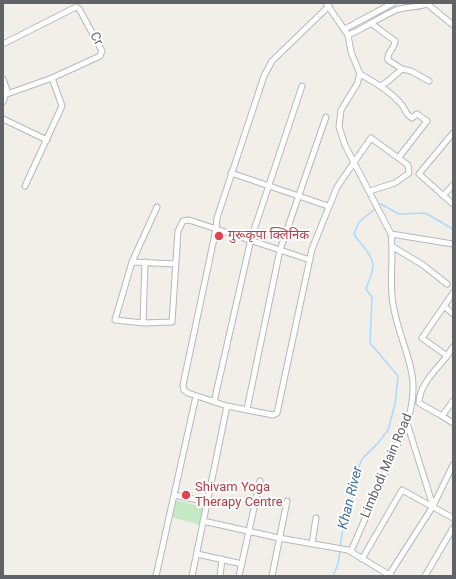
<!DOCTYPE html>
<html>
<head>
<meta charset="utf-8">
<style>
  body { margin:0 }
  #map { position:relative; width:456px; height:579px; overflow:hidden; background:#f1efe8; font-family:Roboto,sans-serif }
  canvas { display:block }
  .frame { position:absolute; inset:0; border:4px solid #5f6368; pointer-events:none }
</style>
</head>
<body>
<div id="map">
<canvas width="456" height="579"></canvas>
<div class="frame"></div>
</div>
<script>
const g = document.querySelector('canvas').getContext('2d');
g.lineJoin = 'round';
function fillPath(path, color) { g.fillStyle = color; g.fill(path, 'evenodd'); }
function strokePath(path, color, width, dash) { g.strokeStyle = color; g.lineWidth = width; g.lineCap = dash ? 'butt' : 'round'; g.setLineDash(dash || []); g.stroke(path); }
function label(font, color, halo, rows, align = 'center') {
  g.font = font + ' Roboto,"Noto Sans Devanagari",sans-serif'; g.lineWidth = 4; g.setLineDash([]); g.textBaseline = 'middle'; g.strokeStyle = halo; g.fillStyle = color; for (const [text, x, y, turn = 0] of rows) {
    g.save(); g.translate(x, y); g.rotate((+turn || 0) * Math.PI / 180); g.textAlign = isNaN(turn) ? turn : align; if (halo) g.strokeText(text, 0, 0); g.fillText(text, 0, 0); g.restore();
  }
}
const green = new Path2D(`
  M175,500l29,7 -4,18 -29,-8z`);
const stream = new Path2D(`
  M379,206l2,-2 18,10 26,-1 28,16
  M340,547l5,-31 8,-19 3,-23 6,-15 16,-16 10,-13 7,-26 3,-28 -28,-33 2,-46 -6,-8c2,-7 6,-14 7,-22 1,-11 -13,-23 -19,-33l5,-12 17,-14
  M333,576l5,-12 2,-13`);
const minor = new Path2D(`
  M326,3l22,32 3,17 9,22 -3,10 -16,26 -2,17 6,18 46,89c3,23 -2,48 2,70 8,48 31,67 14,119l-56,128
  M426,3l27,22
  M329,6l-57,55 -8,15 -47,142 -1,11 -33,156 1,5 4,3 39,13 46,9 4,-2 35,-164 25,-62 34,-49 37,27 1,8 -14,10 -25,8
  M372,24l23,17c0,8 -9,11 -7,19l14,9
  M345,29l48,-26
  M348,35c17,-7 32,-18 48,-25 11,-4 21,-2 31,-6
  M3,44l73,-37 3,2 3,5 20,37 -2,5 -48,22 -45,16
  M360,74c14,8 30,17 41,30 6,6 2,8 11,14l5,-4 10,7 -28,36
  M3,79l4,11 -4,12
  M380,86l7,-4 15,-13 9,2 18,10
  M3,119l44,21
  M453,133l-34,41 34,30
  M231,173l97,33
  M25,186l37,-80 -10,-28
  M443,196l10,-11
  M391,234l62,10
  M393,247l30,18 24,19
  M132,262l25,-55
  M175,264l-43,-2 -17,58 28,3 29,-1 6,-91 5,-10 6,-1 121,40
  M453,293l-31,45 25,18 6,-9
  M444,306l9,8
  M143,323l2,-61
  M447,356c-11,14 -28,29 -28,47l23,13 11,-15
  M214,402l37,-163 51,-153
  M247,409l33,-159 46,-133
  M442,416l11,7
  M407,423l26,83
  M174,495l33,7
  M203,521l76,17 69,12 43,26
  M312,544l4,-26
  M197,554l45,10
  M362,559l40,-69 51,28
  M389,575l44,-69 20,-41
  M156,576l40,-180
  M192,576l35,-170
  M220,576l2,-17
  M239,576l21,-95
  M272,576l15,-75
  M425,576l28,-48`);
const markers = [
  [219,236,5,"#e0444e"],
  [186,495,5,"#e0444e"]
];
const streetNames = [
  ["Cr",96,39,62],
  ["Limbodi Main Road",387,466,-67]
];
const healthNames = [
  ["गुरूकृपा क्लिनिक",228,236],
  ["Shivam Yoga",195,488],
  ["Therapy Centre",195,503]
];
const waterNames = [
  ["Khan River",351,498,-76]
];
fillPath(green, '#c5e8c5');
strokePath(stream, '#aadaff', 1.5);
strokePath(minor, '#b5b8bc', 7);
strokePath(minor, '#fff', 5);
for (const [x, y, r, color] of markers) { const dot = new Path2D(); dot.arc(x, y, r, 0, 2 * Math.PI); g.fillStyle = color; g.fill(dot); strokePath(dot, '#fff', 1.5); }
label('13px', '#5f6368', '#fff', streetNames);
label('13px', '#be3a42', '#fff', healthNames, 'left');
label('italic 14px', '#4174aa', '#fff', waterNames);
</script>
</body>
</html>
